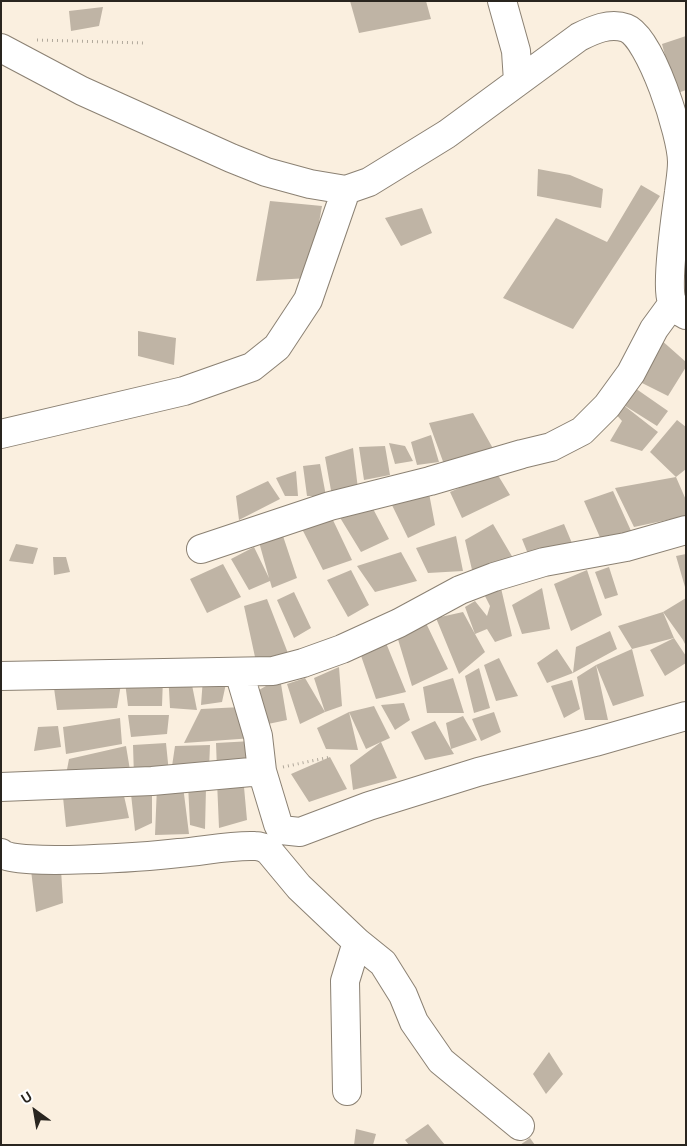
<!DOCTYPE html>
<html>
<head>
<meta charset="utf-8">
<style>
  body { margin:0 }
  #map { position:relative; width:687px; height:1146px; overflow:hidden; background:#faefdf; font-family:Figtree,sans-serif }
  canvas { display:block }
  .frame { position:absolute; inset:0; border:2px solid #29251f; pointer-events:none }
  .north { position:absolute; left:10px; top:1086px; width:50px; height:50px; -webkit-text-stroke:4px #fff; paint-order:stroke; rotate:328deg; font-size:14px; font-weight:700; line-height:20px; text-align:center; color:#29251f }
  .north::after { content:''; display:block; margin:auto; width:18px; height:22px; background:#29251f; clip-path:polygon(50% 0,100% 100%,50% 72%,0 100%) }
</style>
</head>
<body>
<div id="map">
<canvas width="687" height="1146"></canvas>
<div class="frame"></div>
<div class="north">U</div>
</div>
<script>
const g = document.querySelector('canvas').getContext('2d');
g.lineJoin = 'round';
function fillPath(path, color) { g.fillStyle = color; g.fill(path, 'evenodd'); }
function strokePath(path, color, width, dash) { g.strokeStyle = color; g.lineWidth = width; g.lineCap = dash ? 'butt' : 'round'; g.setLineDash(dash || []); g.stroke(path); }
const building = new Path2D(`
  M350,1h76l5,18 -72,14z
  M103,7l-4,19 -28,5 -2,-20z
  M686,36v54l-11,4 -13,-50z
  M538,169l32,6 33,14 -2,19 -64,-12z
  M641,185l19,11 -87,133 -70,-31 53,-80 51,24z
  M270,201l52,5 -13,72 -53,3z
  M422,208l10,25 -31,13 -16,-28z
  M138,331l38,7 -2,27 -36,-9z
  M660,339l26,23v5l-18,29 -32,-16z
  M632,386l36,25 -11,15 -35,-22 36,28 -16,19 -32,-10 12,-20 -8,-9z
  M473,413l22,39 -50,15 -16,-44z
  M677,420l9,7v42l-10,8 10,23v16l-52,11 -19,-39 61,-11 -26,-25z
  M431,435l8,27 -22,3 -6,-23z
  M389,443l16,3 8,15 -18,3z
  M385,446l5,29 -26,5 -5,-33z
  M353,448l5,41 -26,7 -7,-39z
  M320,464l6,32h-19l-4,-30z
  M296,471l2,25h-13l-9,-18z
  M496,472l14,23 -48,23 -12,-26z
  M268,481l12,18 -41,21 -3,-24z
  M428,488l7,37 -27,13 -18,-37z
  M613,491l19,42 -30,9 -18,-41z
  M370,503l19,36 -28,13 -22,-36z
  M332,518l20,42 -29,10 -22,-43z
  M493,524l20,34 -40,16 -8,-34z
  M564,524l10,24 -44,11 -8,-20z
  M281,530l16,48 -25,10 -2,-7 -21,9 -18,-31 23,-12 15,31 -10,-36z
  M456,536l7,35 -35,2 -12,-25z
  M16,544l22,4 -5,16 -24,-3z
  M401,552l16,29 -42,11 -18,-26z
  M686,554v33h-1l-9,-31z
  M53,557h13l4,15 -16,3z
  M223,564l18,33 -34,16 -17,-34z
  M609,567l9,28 -13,4 -10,-27z
  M351,570l18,35 -21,12 -21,-37z
  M587,570l15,45 -31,16 -17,-47z
  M501,588l11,48 -17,6 -8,-13 -12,5 10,18 -26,22 -23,-56 27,-6 12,22 -10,-27 10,-6 12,15 3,-10 -8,-16z
  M542,588l8,41 -28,5 -10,-29z
  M294,592l17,36 -17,10 -17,-38z
  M686,598v48l-3,-6 -20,-28 11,26 12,18v7l-21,13 -15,-26 24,-12 -42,11 -14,-23 45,-14z
  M267,599l24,62 -36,-4 -11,-51z
  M426,623l22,46 -36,17 -15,-50z
  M610,631l7,18 -44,24 3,-26z
  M384,638l22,54 -30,7 -17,-49z
  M557,649l16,24 -26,10 -10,-20z
  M632,649l12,47 -31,10 -17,-41 12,55h-23l-8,-43 19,-12z
  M499,658l19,38 -22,5 -12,-36z
  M339,667l3,39 -17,6 -25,12 -13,-40 18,-6 20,34 -11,-34z
  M479,668l11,40 -16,5 -9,-37z
  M168,672l22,3 7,35 -27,-2z
  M163,678l-1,28h-34l-3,-24z
  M203,678l24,1 -5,23 -21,3z
  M280,678l7,42 -19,4 -9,-34z
  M453,678l11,35h-37l-4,-26z
  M572,680l8,29 -16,9 -13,-32z
  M121,684l-4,24 -60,2 -3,-22z
  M404,703l6,17 -15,10 -14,-25z
  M374,706l16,32 -9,4 16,36 -44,12 -3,-25 31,-23 -15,7 -17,-37 9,38 -32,-1 -9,-21 32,-16z
  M242,707l11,31 -69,5 17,-34z
  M494,712l7,20 -20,9 -9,-22z
  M128,715h41l-2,19 -36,3z
  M463,716l14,24 -26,9 3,5 -29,6 -14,-28 24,-11 16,28 -5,-26z
  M120,718l2,26 -56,10 -3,-27z
  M58,726l3,21 -27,4 4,-24z
  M252,741l-2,26 -33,3 -1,-27z
  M166,743l3,30 -35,4 -1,-32z
  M210,745l-1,24 -38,4 4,-27z
  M126,746l5,30 -66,4 4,-21z
  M330,757l17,32 -38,13 -18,-28z
  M243,776l4,44 -28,8 -2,-47z
  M188,784l18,4 -1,41 -15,-4z
  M157,786h26l6,48 -34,1z
  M122,787l7,31 -63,9 -3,-30z
  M152,791v32l-17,8 -4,-37z
  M61,869l2,34 -27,9 -5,-42z
  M549,1052l14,22 -17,20 -13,-20z
  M428,1124l17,21h-36l-4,-5z
  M356,1129l20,5 -3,11h-19z
  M530,1138l5,7h-15z`);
const path = new Path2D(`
  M37,40l107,3
  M283,767l47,-10`);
const minor = new Path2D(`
  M502,1l14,50 2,30
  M1,48l81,43 149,67 35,14 44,12 36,6 23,-8 78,-48 132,-97c14,-7 31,-15 47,-9 25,9 56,108 56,134 0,10 -2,21 -3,30 -4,28 -8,56 -9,84 0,8 -1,18 2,26 3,6 8,10 14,13
  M1,434l183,-43 68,-24 25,-20 31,-47 38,-110
  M201,549l129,-43 100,-25 92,-27 29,-7 31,-16 25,-25 24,-33 23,-44 19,-26
  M239,672l19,64 4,35 16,53 3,6 19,2 69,-26 109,-34 117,-30 91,-26
  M1,676l272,-5 30,-8 39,-14 57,-26 61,-33 34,-13 50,-15 82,-15 60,-17
  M1,787l151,-6 110,-10
  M1,853c12,14 153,3 178,0 25,-2 51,-8 76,-7 6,0 10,2 14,5l30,36 58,55 26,21 20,32 11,27 27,39 79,65
  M347,1091l-2,-110 12,-39`);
fillPath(building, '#bfb4a5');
strokePath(minor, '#8b8173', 30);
strokePath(path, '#b1a99c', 3, [1, 4]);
strokePath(minor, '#fff', 28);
</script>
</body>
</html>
